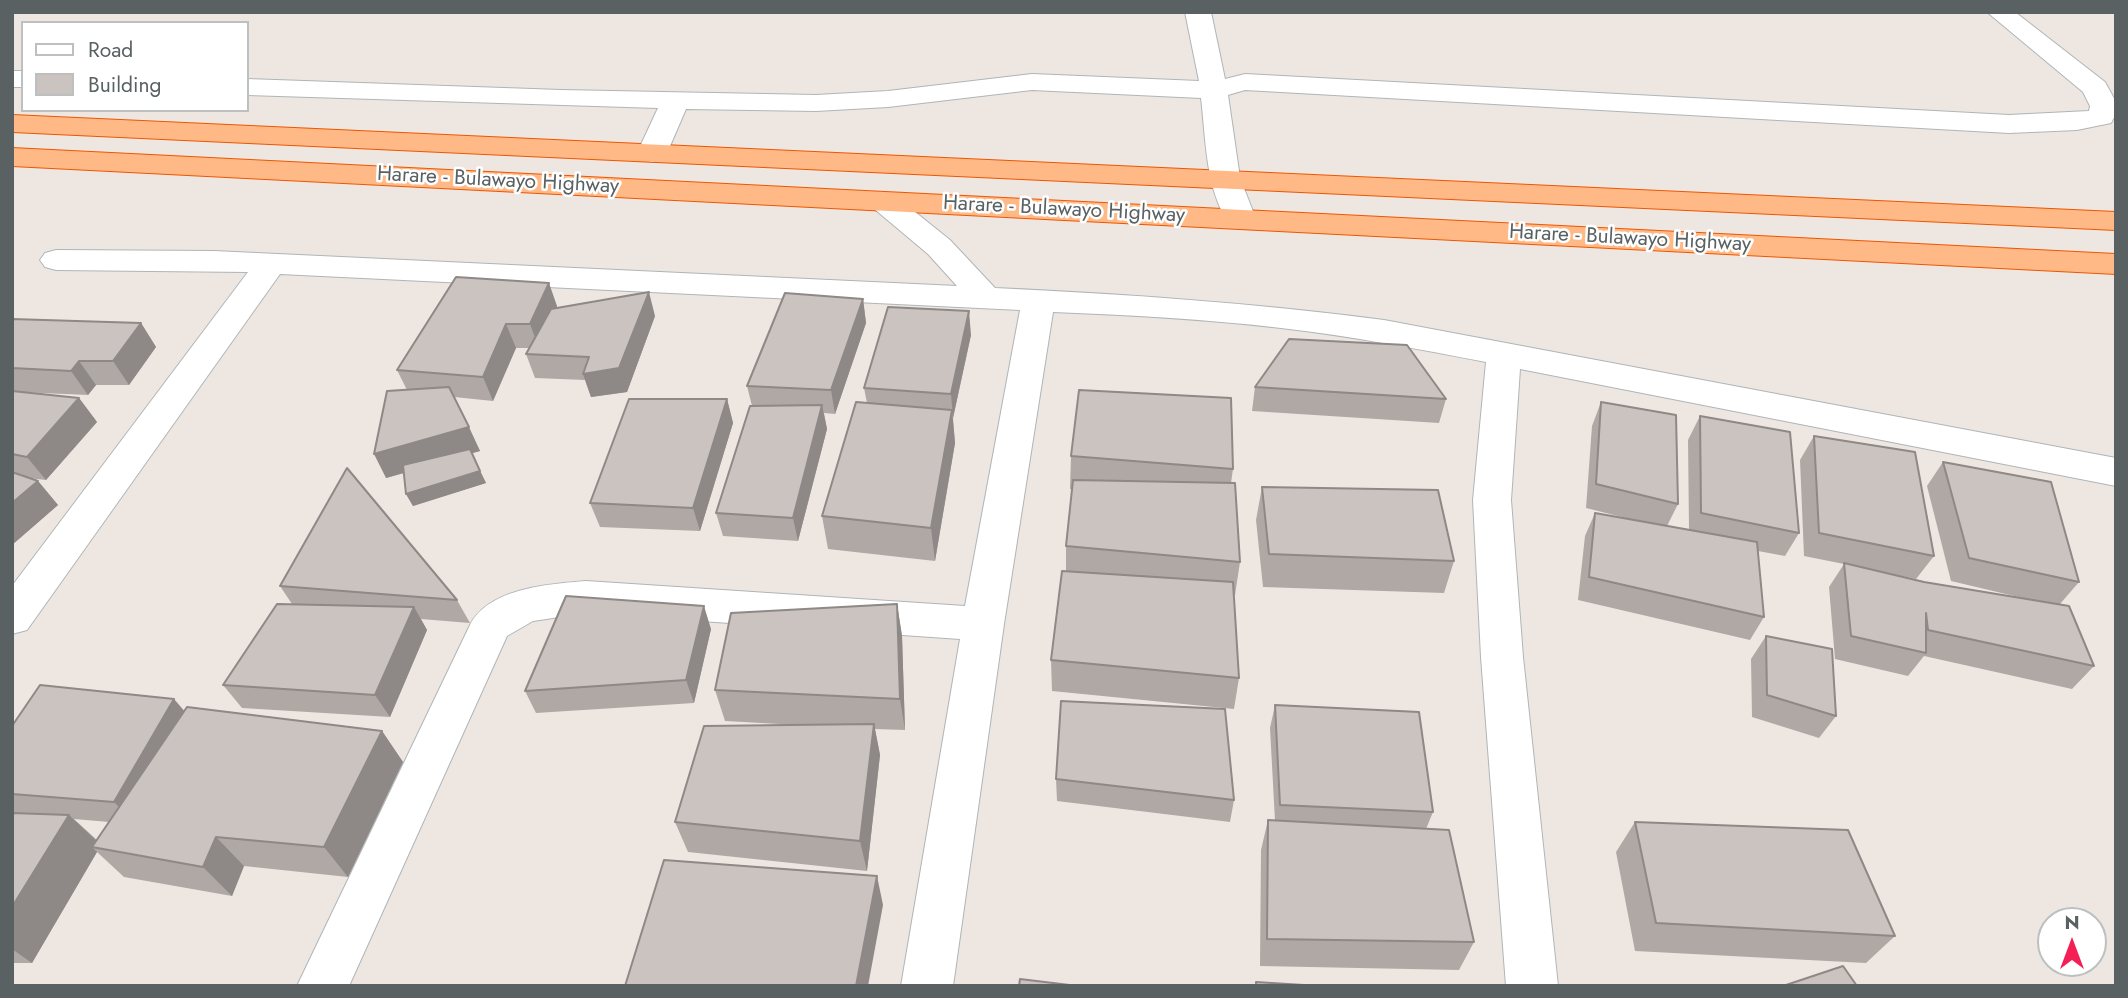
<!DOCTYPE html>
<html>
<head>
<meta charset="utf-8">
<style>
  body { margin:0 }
  #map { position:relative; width:2128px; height:998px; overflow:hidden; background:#eee7e1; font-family:Jost,sans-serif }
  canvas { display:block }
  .frame { position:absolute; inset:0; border:14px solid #596163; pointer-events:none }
  .legend { position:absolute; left:21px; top:21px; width:228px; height:91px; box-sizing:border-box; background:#fff; border:2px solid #bdc0c1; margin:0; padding:9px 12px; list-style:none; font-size:21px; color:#596163 }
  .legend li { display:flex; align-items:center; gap:14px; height:35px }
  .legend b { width:35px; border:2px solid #bdc0c1 }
  .north { position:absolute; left:2037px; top:907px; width:70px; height:70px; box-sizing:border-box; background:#fff; border:2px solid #bdc0c1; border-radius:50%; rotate:0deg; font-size:19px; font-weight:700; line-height:28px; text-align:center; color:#596163 }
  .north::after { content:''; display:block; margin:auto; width:24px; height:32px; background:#f42055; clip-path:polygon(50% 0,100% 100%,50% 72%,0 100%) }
</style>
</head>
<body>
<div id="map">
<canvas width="2128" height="998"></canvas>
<div class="frame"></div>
<ul class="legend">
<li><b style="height:9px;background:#fff"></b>Road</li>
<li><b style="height:19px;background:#cbc3c0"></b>Building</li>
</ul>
<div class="north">N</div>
</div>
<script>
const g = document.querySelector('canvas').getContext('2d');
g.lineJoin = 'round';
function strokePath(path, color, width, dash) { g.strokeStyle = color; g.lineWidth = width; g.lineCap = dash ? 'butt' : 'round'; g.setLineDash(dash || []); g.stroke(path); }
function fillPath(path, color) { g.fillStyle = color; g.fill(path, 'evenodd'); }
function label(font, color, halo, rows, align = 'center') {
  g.font = font + ' Jost,sans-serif'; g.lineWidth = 5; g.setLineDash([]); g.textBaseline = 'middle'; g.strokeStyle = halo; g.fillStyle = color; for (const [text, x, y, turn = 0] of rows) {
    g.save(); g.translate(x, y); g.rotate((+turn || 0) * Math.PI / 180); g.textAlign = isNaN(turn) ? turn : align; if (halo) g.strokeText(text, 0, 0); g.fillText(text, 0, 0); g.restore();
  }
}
const minor = new Path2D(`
  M1185,12h26l14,67 20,-5 764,41 80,-4 1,-5 -7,-14 -96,-80h28l90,70 11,20v12l-5,9 -34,7 -68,3 -764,-43 -17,5 12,83 16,41 -4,7 -11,2 -11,-2c-25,-37 -24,-86 -29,-128l-169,-8 -144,17 -72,4 -130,-2 -19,44 -5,6 -10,3 -10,-3 -5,-6 21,-45 -411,-13v-16l314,11 255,5 72,-4 144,-17 167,7z
  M12,71h11v16h-11z
  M883,192l11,3 56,45 45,48c131,6 260,15 389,32l732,138v28l-596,-117 -9,131 12,157 35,329h-52l-25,-329 -8,-157 13,-138c-68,-13 -136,-26 -205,-34 -76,-9 -152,-13 -228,-16l-49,312 -51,362h-52l59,-347 -374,-26 -53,8 -26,15 -158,350h-52l173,-361c19,-37 79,-41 116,-44l379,25 55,-296 -740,-36 -253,356 -15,4v-48l236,-314 -192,-2 -11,-3 -5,-7 5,-7 11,-3 158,1 743,35 -29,-32 -56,-47 -4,-6 4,-6z`);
const highway = new Path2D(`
  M12,115l2104,97v18l-2104,-98z
  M12,148l2104,106v20l-2104,-108z`);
const wall = new Path2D(`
  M456,277l101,29v2l98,8 -28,76 -36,5 -6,-17 -50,-2 -9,-24 3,-6h-13l-23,53 -39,-4 26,54 -8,2 14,30 -73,23 -7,-12 -2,-21 -18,5 21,-88 -10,-20z
  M863,299l3,24 -31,91 -11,-1 3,16 -29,112 -75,-5 -7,-23 36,-107 -5,-20z
  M12,319l129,4 15,24 -27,38h-33l-8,10 -69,-3 60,6 18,24 -51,58 -18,-2 10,3 20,24 -46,40z
  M971,335l-18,83 2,25 -20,118 -107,-12 -6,-33 45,-113 -3,-15z
  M1255,387l191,12 -7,24 -187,-12z
  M727,399l6,24 -33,108 -100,-4 -10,-24z
  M1601,402l77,102 -11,22 22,4 -1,-90 12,-24 99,117 -14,23 -27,-5 6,66 -14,23 -172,-40 7,-64 10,-23 35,6 -44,-11 6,-82z
  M1814,436l120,120 -18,23 -35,-7 43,10 107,18 -80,-19 -24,-95 16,-24 136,120 -19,22 34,62 -22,23 -148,-33 -16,20 -73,-17 -6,-72 15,-23 -40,-8 -4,-96z
  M1071,456l162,13 -2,14 9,79 -5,33h-1l5,83 -5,31 -182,-18 -1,-31 15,-89v-25l6,-57h-2z
  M1262,487l192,74 -10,32 -181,-6 -7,-67z
  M280,586l177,14 13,23 -49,-4 6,11 -37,87 -148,-9 -19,-23 69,-81z
  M897,604l5,32 3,94 -30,-1 5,26 -13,116 -179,-19 -13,-30 122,-97 -72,-4 -10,-31z
  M711,629l-17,74 -158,10 -11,-22z
  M1766,636l70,80 -17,22 -67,-21 -1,-58z
  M1275,705l158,107 -7,17 48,113 -15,28 -199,-4 1,-116 7,-30 7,1 -5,-93z
  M184,711l198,20 21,31 -55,115 -104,-11 -12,30 -108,-19 -27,-25 -65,111h-20v-237zM74,819l35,3 -12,18z
  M1056,779l178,21 -4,22 -173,-21z
  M1635,822l260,114 -29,27 -231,-12 -19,-99z`);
const shadedWall = new Path2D(`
  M549,283l8,23 -18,42 -9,-24z
  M649,292l6,24 -28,76 -36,5 -8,-23z
  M863,299l3,24 -31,91 -4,-24z
  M969,311l2,24 -18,83 -2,-24z
  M141,323l15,24 -27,38 -16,-24z
  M506,324l10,24 -23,53 -10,-24z
  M79,361l17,24 -8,10 -17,-24z
  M79,398l18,24 -51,58 -19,-23z
  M727,399l6,24 -33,108 -7,-23z
  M822,405l5,24 -29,112 -5,-23z
  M952,410l3,33 -20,118 -4,-33z
  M469,427l11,24 -94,27 -12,-24z
  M480,471l6,12 -73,23 -7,-12z
  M38,481l20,24 -46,40v-42z
  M897,604l5,32 3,94 -5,-31z
  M704,606l7,23 -17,74 -8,-23z
  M414,607l13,23 -37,87 -15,-22z
  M174,699l19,22 -57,103 -22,-22z
  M874,724l6,31 -13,116 -7,-30z
  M382,731l21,31 -55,115 -24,-30z
  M69,815l32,30 -9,2 5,5 -65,111 -20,-14v-42z
  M216,837l28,29 -12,30 -29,-29z
  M877,876l6,29 -15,81h-12z`);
const building = new Path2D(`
  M456,277l93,6 -19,41h-24l-23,53 -86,-7z
  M649,292l-30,76 -36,6 6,-17 -63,-3 25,-45z
  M785,293l78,6 -32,91 -84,-4z
  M888,307l81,4 -18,83 -87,-6z
  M12,319l129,4 -28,38h-34l-8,10 -59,-3z
  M1289,339l118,6 39,54 -191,-12z
  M449,387l20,40 -95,27 13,-63z
  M1079,390l152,8 2,71 -162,-13z
  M12,391l67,7 -52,59 -15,-3z
  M629,399h98l-34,109 -103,-5z
  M856,402l96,8 -21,118 -109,-12z
  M1601,402l75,13 2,89 -82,-20z
  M822,405l-29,113 -77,-5 34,-107z
  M1700,416l90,16 9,101 -98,-20z
  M1814,436l101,16 19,104 -115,-23z
  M470,449l10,22 -74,23 -3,-29z
  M1943,462l108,20 28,100 -110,-24z
  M347,468l110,132 -177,-14z
  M12,472l26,9 -26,22z
  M1073,480l162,3 5,79 -174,-16z
  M1262,487l176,3 16,71 -185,-7z
  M1595,513l162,29 7,75 -175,-40z
  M1844,563l80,19 145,24 25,60 -166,-36 -2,-17v40l-75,-17z
  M1062,571l171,11 6,96 -188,-18z
  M566,596l138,10 -18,74 -161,11z
  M277,604l137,3 -39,88 -152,-10z
  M897,604l3,95 -185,-9 16,-77z
  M1766,636l66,13 4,67 -69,-21z
  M40,685l134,14 -60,103 -102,-8v-68z
  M1061,701l164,8 9,91 -178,-21z
  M1275,705l144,7 14,100 -153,-7z
  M187,707l195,24 -58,116 -108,-10 -13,30 -111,-20z
  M874,724l-14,117 -185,-19 29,-96z
  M12,813l57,2 -57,92z
  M1268,820l181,10 25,112 -207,-3z
  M1635,822l213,8 47,106 -239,-13z
  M664,860l213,16 -21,110h-231z
  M1843,966l14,20h-74z
  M1020,979l58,7h-59z
  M1256,982l64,4h-64z`);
const farStreetnames = [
  ["Harare - Bulawayo Highway",498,181,3],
  ["Harare - Bulawayo Highway",1064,210,3],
  ["Harare - Bulawayo Highway",1630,239,3]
];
strokePath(minor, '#afb5b8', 2);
strokePath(highway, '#ee5600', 2);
fillPath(minor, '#fff');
fillPath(highway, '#ffb986');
fillPath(wall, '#afa8a5');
fillPath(shadedWall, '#8e8886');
fillPath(building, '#cbc3c0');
strokePath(building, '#8e8886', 2);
label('21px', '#596163', '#fff', farStreetnames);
</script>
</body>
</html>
